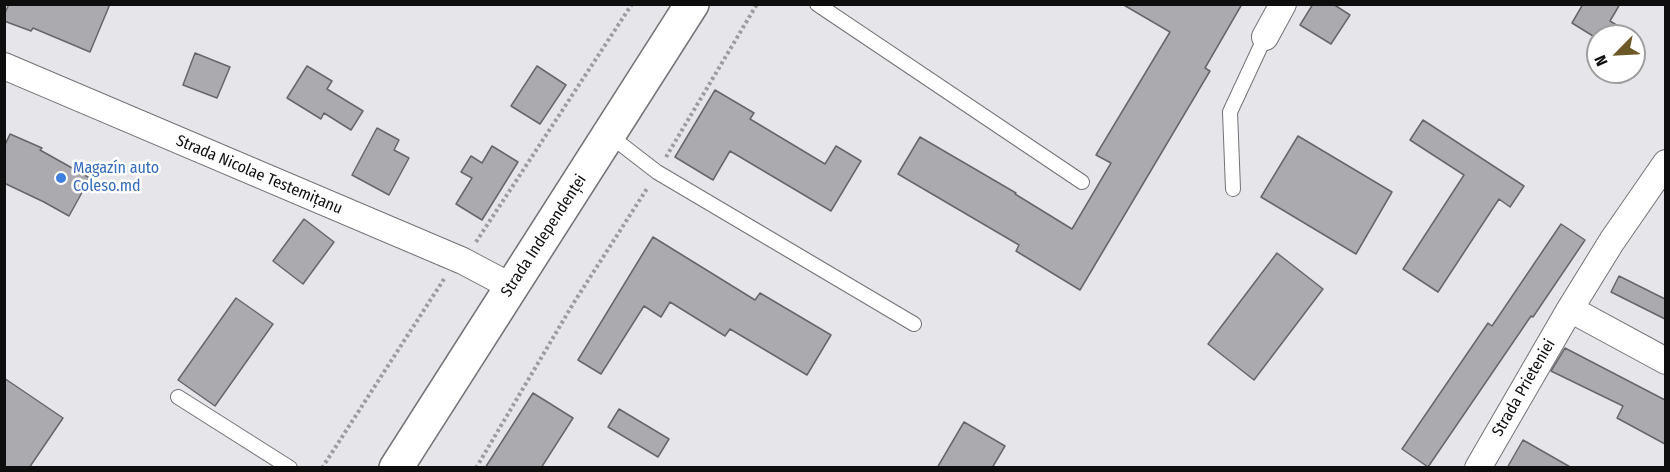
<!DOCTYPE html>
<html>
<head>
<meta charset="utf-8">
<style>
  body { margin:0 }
  #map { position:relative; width:1670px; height:472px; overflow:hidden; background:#e6e6ea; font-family:"Fira Sans Condensed",sans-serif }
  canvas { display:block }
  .frame { position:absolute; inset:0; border:6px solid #0e0e0f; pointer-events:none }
  .north { position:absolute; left:1586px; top:24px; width:60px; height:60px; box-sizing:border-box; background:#fff; border:2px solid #9f9f9f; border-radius:50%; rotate:246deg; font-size:16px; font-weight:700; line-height:24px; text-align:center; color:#0e0e0f }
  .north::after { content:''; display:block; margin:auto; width:21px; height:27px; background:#6b5826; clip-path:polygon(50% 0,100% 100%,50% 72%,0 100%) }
</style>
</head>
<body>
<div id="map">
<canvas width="1670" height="472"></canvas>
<div class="frame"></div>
<div class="north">N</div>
</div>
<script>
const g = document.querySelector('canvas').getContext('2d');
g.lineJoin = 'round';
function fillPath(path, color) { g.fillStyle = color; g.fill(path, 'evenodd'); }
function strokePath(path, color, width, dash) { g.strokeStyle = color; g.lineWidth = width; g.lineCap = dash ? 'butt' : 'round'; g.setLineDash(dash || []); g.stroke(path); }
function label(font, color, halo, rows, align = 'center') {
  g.font = font + ' "Fira Sans Condensed",sans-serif'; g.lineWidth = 5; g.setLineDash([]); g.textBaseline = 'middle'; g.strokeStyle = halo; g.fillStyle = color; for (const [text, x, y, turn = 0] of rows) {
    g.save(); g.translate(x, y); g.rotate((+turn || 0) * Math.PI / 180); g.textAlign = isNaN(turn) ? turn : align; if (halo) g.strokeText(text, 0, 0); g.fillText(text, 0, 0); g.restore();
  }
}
const building = new Path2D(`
  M9,4h101l-20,48 -57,-24 -2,3 -27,-10v-6z
  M1122,4h120l-37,64 5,3 -130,219 -64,-39 3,-6 -121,-71 22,-37 96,56 -1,1 57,35 39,-66 -15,-8 74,-123z
  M1313,4h20l17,11 -19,29 -31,-19z
  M1583,4h37l-10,17 24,15h-41l-21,-13z
  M195,53l35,14 -13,31 -34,-13z
  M307,66l25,15 -5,8 36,22 -12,19 -27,-17 -3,6 -34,-21z
  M537,66l29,19 -26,39 -29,-18z
  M715,90l39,23 -4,6 75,45 11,-18 25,15 -30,50 -101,-60 -17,29 -38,-23z
  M1423,120l101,66 -14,21 -11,-8 -61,93 -35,-23 61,-94 -54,-35z
  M377,128l22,12 -5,10 15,8 -20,37 -37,-20z
  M10,134l32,14 -2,2 50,28 -21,38 -25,-14 -40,-19v-36z
  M1298,136l94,56 -36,62 -95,-57z
  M492,146l26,16 -36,58 -26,-16 16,-26 -11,-6 10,-16 11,7z
  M304,219l30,23 -31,42 -30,-23z
  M1561,224l24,16 -52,77 -2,-1 -103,151 -26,-18 86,-126 4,3z
  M653,237l102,63 5,-7 71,42 -24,40 -77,-46 -5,7 -55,-34 -9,15 -17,-11 -43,68 -23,-14z
  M1277,253l46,36 -69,91 -46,-36z
  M1619,276l46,23v20l-54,-27z
  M236,298l37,26 -58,82 -37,-26z
  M1565,348l100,52v44l-48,-26 6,-12 -72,-35z
  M4,378l59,40 -34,50h-25z
  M533,393l40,25 -32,50h-56z
  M619,409l50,30 -11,18 -50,-30z
  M964,422l41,24 -13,22h-55z
  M1523,440l49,28h-65z`);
const path = new Path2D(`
  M666,157l91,-153
  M476,242l156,-238
  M322,468l122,-189
  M476,468l97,-164 75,-117`);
const lane = new Path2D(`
  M817,4l265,178
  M609,135l48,37 257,152
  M1233,189l-3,-77 35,-75
  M178,397l112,71`);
const street = new Path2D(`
  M1265,37l18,-33
  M4,66l459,195 49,26
  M1570,309l96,52
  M1478,468l92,-159 42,-68 54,-78`);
const secondary = new Path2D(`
  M396,468l296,-464`);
const markers = [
  [61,178,6,"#3f7fe0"]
];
const shopNames = [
  ["Magazín auto",73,169],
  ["Coleso.md",73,187]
];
const streetNames = [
  ["Strada Nicolae Testemițanu",259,175,23],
  ["Strada Independenței",544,236,-57],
  ["Strada Prieteniei",1524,388,-60]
];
fillPath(building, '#abaaae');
strokePath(building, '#67666a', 1.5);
strokePath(lane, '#737377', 16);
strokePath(street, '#737377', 28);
strokePath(secondary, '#737377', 36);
strokePath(path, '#9c9c9f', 4, [3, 3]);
strokePath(lane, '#fff', 14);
strokePath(street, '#fff', 26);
strokePath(secondary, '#fff', 33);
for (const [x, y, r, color] of markers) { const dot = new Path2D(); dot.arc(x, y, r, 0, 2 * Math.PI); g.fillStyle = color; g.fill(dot); strokePath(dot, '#fff', 2); }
label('16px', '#366cbe', '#fff', shopNames, 'left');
label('16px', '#0e0e0f', '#fff', streetNames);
</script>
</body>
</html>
